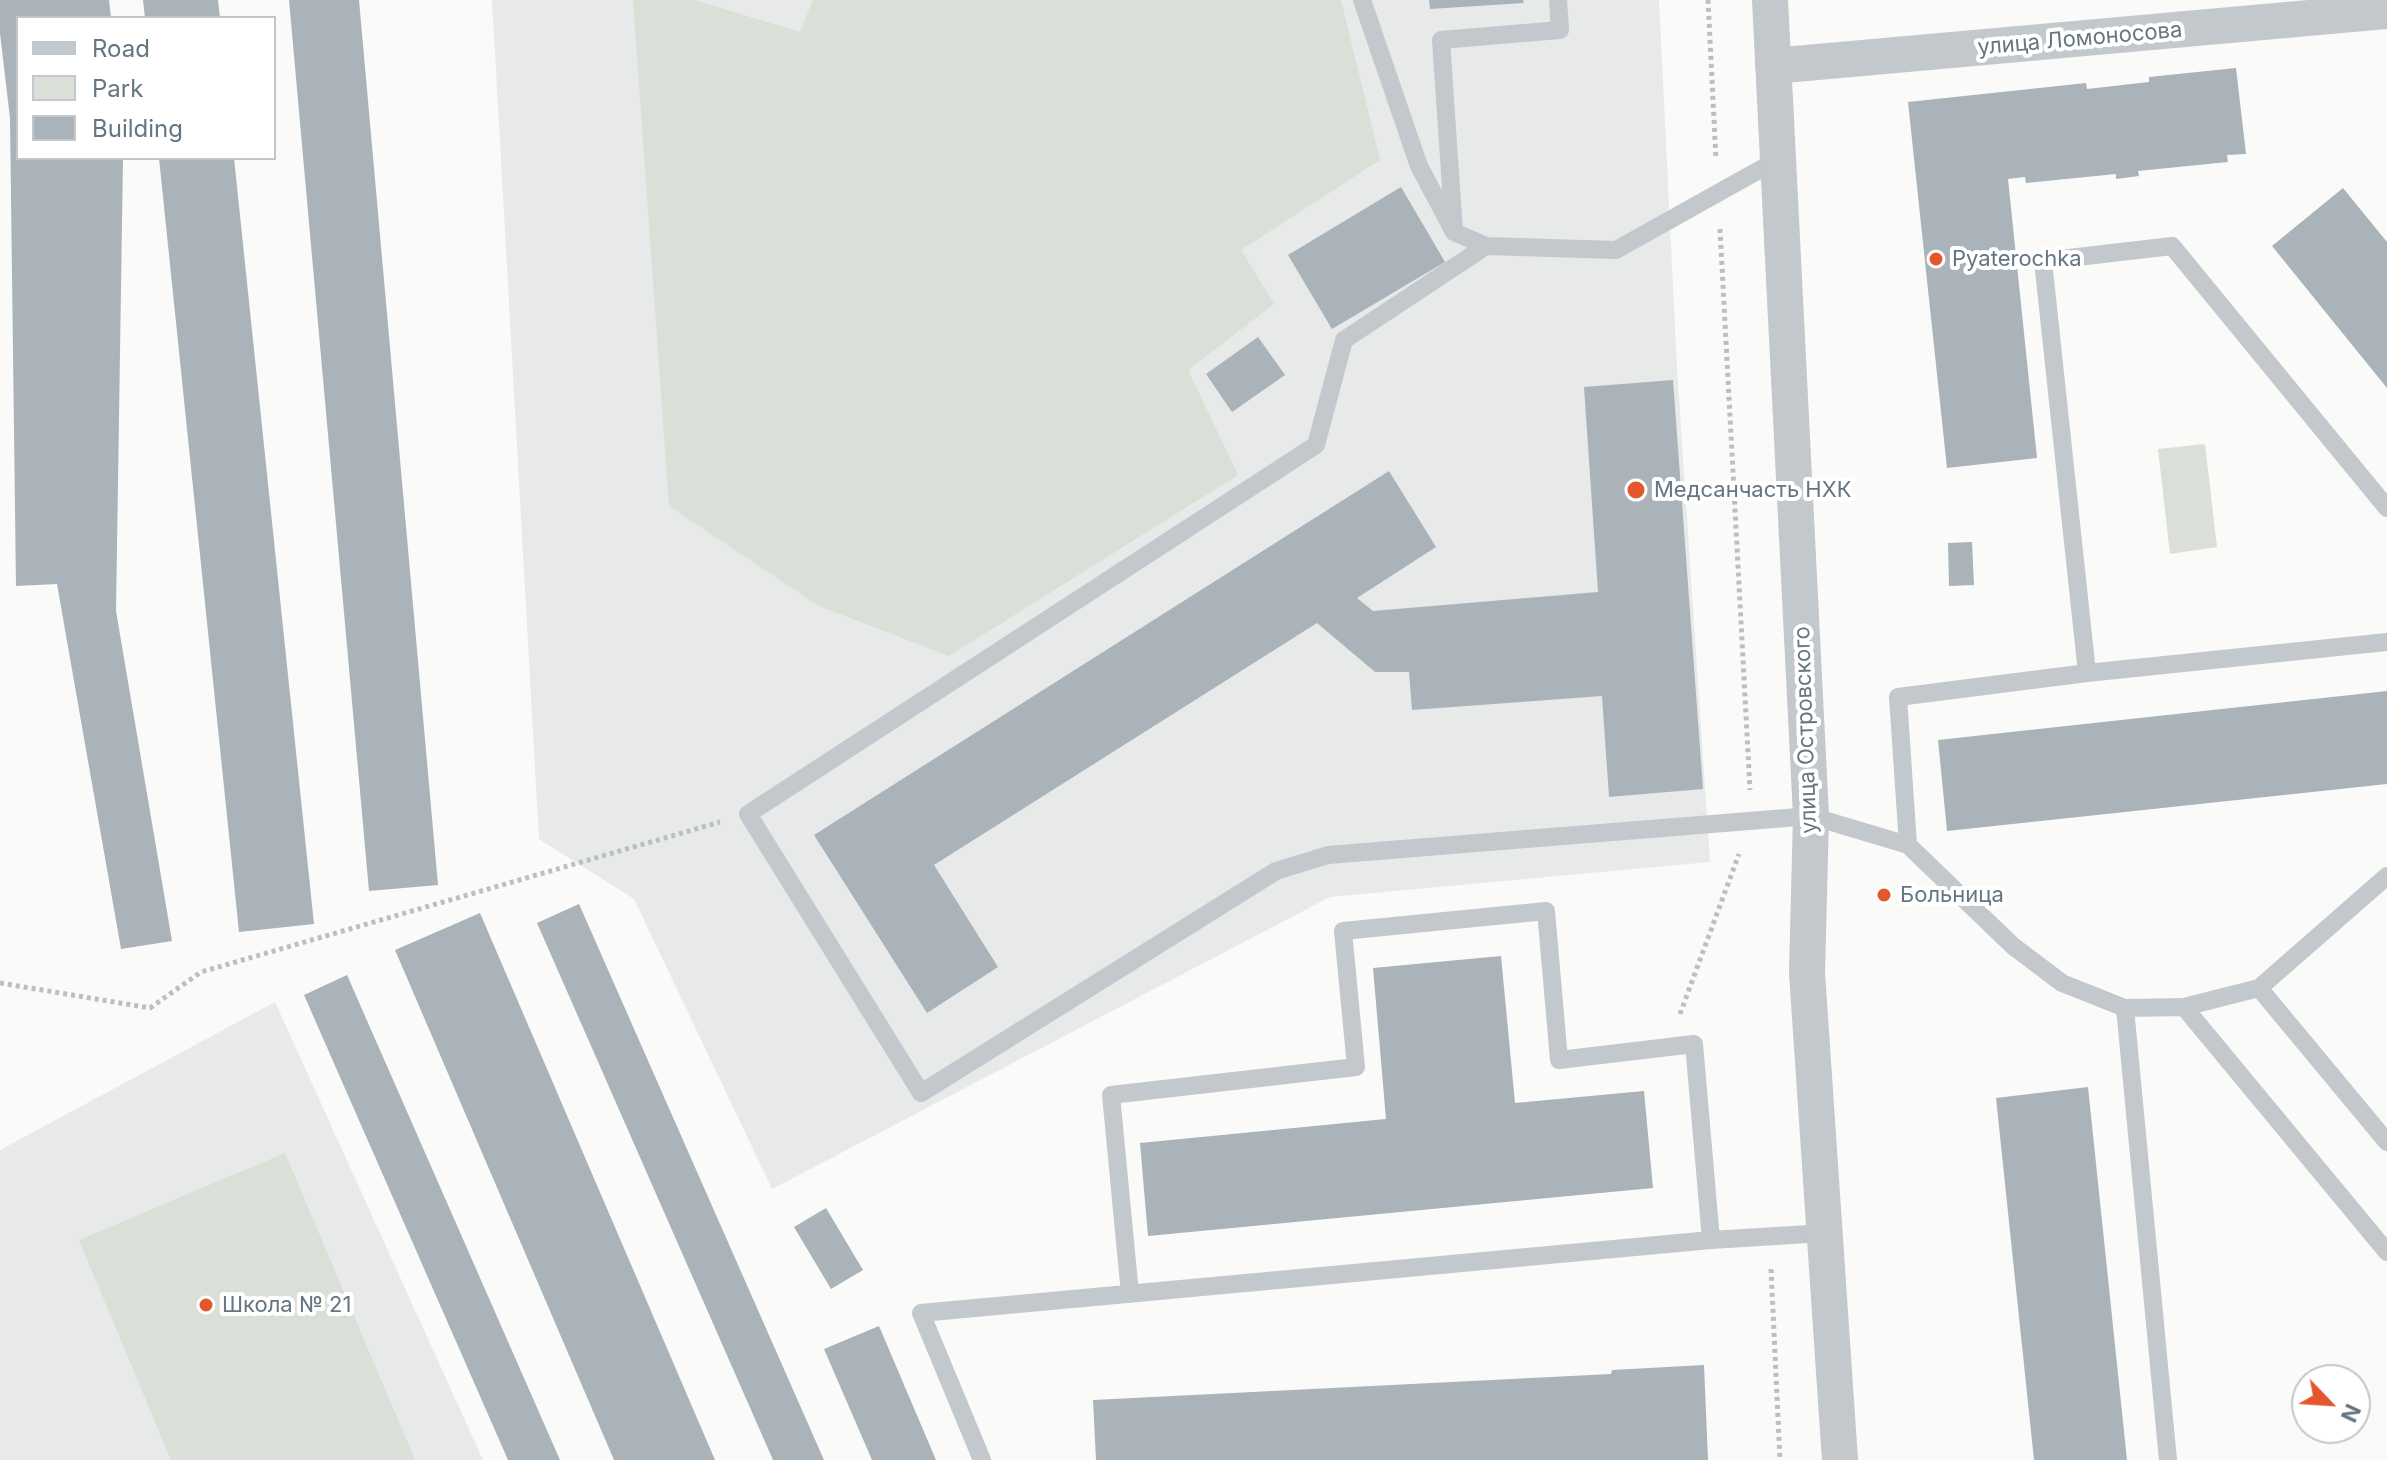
<!DOCTYPE html>
<html>
<head>
<meta charset="utf-8">
<style>
  body { margin:0 }
  #map { position:relative; width:2387px; height:1460px; overflow:hidden; background:#fafaf8; font-family:Inter,sans-serif }
  canvas { display:block }
  .legend { position:absolute; left:16px; top:16px; width:260px; height:144px; box-sizing:border-box; background:#fff; border:2px solid #c1c8cd; margin:0; padding:10px 14px; list-style:none; font-size:24px; color:#657683 }
  .legend li { display:flex; align-items:center; gap:16px; height:40px }
  .legend b { width:40px; border:2px solid #c1c8cd }
  .north { position:absolute; left:2291px; top:1364px; width:80px; height:80px; box-sizing:border-box; background:#fff; border:2px solid #c1c8cd; border-radius:50%; rotate:115deg; font-size:22px; font-weight:700; line-height:32px; text-align:center; color:#657683 }
  .north::after { content:''; display:block; margin:auto; width:28px; height:36px; background:#e4572e; clip-path:polygon(50% 0,100% 100%,50% 72%,0 100%) }
</style>
</head>
<body>
<div id="map">
<canvas width="2387" height="1460"></canvas>
<ul class="legend">
<li><b style="height:10px;background:#c3c8cc"></b>Road</li>
<li><b style="height:22px;background:#dadfd7"></b>Park</li>
<li><b style="height:22px;background:#aab3b9"></b>Building</li>
</ul>
<div class="north">N</div>
</div>
<script>
const g = document.querySelector('canvas').getContext('2d');
g.lineJoin = 'round';
function fillPath(path, color) { g.fillStyle = color; g.fill(path, 'evenodd'); }
function strokePath(path, color, width, dash) { g.strokeStyle = color; g.lineWidth = width; g.lineCap = dash ? 'butt' : 'round'; g.setLineDash(dash || []); g.stroke(path); }
function label(font, color, halo, rows, align = 'center') {
  g.font = font + ' Inter,sans-serif'; g.lineWidth = 8; g.setLineDash([]); g.textBaseline = 'middle'; g.strokeStyle = halo; g.fillStyle = color; for (const [text, x, y, turn = 0] of rows) {
    g.save(); g.translate(x, y); g.rotate((+turn || 0) * Math.PI / 180); g.textAlign = isNaN(turn) ? turn : align; if (halo) g.strokeText(text, 0, 0); g.fillText(text, 0, 0); g.restore();
  }
}
const built = new Path2D(`
  M492,0h1167l18,368 33,494 -380,35 -558,292 -138,-290 -95,-60z
  M275,1002l208,458h-483v-310z`);
const green = new Path2D(`
  M633,0h61l106,32 13,-32h528l39,160 -139,90 33,54 -86,66 50,105 -289,181 -130,-50 -150,-100z
  M2205,444l12,103 -47,7 -12,-105z
  M285,1153l130,307h-244l-92,-220z`);
const building = new Path2D(`
  M0,0h109l2,18h-93v140h105l-7,453 56,330 -51,8 -64,-365 -41,2 -6,-468 -10,-85z
  M143,0h75l2,18h-75z
  M289,0h70l79,885 -69,6z
  M1429,0h94l1,3 -94,6z
  M2236,68l10,86 -19,1 1,7 -90,9 1,5 -23,3v-5l-90,9 -1,-6 -17,2 29,279 -90,10 -39,-366 178,-19 1,6 62,-7v-5z
  M159,158h75l80,766 -75,8z
  M1401,187l44,75 -113,67 -44,-74z
  M2343,188l44,54v146l-115,-142z
  M1258,337l27,38 -53,37 -26,-38z
  M1673,380l30,409 -94,8 -7,-101 -190,14 -3,-38h-34l-58,-49 -383,242 64,102 -71,46 -113,-178 575,-364 47,76 -79,51 16,13 225,-19 -14,-205z
  M1972,542l2,43 -25,1 -1,-43z
  M2387,691v93l-440,47 -9,-91z
  M579,904l245,556h-51l-236,-537z
  M480,913l235,547h-101l-219,-510z
  M1501,956l14,147 129,-12 9,97 -505,48 -8,-93 246,-24 -13,-151z
  M347,975l213,485h-52l-204,-465z
  M2088,1087l39,373h-93l-38,-362z
  M826,1208l37,62 -32,19 -37,-62z
  M879,1326l57,134h-64l-48,-111z
  M1704,1365l4,95h-612l-3,-60 518,-26 1,-4z`);
const path = new Path2D(`
  M1708,0l8,159
  M1720,229l30,561
  M0,983l150,25 51,-36 519,-150
  M1680,1014l59,-160
  M1771,1269l9,191`);
const service = new Path2D(`
  M1362,0l57,166 35,66 32,14
  M1777,160l-161,90 -130,-4 -142,94 -28,105 -568,369 173,279 355,-222 52,-16 483,-39 97,29 105,101 49,37 63,25 59,-1 75,-19 128,154
  M1454,232l-13,-192 119,-10 -2,-30
  M2087,673l300,-31
  M1908,845l-10,-148 189,-24 -44,-412 129,-15 215,262
  M2259,988l128,-112
  M2184,1007l203,245
  M2125,1008l43,452
  M1130,1294l-19,-199 245,-28 -13,-136 203,-20 13,149 135,-16 17,196
  M982,1460l-61,-147 790,-73 114,-7`);
const minor = new Path2D(`
  M1770,0l41,816 -4,157 33,487
  M1773,66l614,-55`);
const markers = [
  [1936,259,8,"#e4572e"],
  [1636,490,10,"#e4572e"],
  [1884,895,8,"#e4572e"],
  [206,1305,8,"#e4572e"]
];
const streetNames = [
  ["улица Ломоносова",2080,39,-5],
  ["улица Островского",1806,730,-92]
];
const poiNames = [
  ["Pyaterochka",1952,259],
  ["Медсанчасть НХК",1654,490],
  ["Больница",1900,895],
  ["Школа № 21",222,1305]
];
fillPath(built, '#e8e9e9');
fillPath(green, '#dadfd7');
fillPath(building, '#aab3b9');
strokePath(path, '#bbbfc2', 5, [4, 4]);
strokePath(service, '#c3c8cc', 18);
strokePath(minor, '#c3c8cc', 36);
for (const [x, y, r, color] of markers) { const dot = new Path2D(); dot.arc(x, y, r, 0, 2 * Math.PI); g.fillStyle = color; g.fill(dot); strokePath(dot, '#fff', 3); }
label('22px', '#657683', '#fff', streetNames);
label('22px', '#657683', '#fff', poiNames, 'left');
</script>
</body>
</html>
